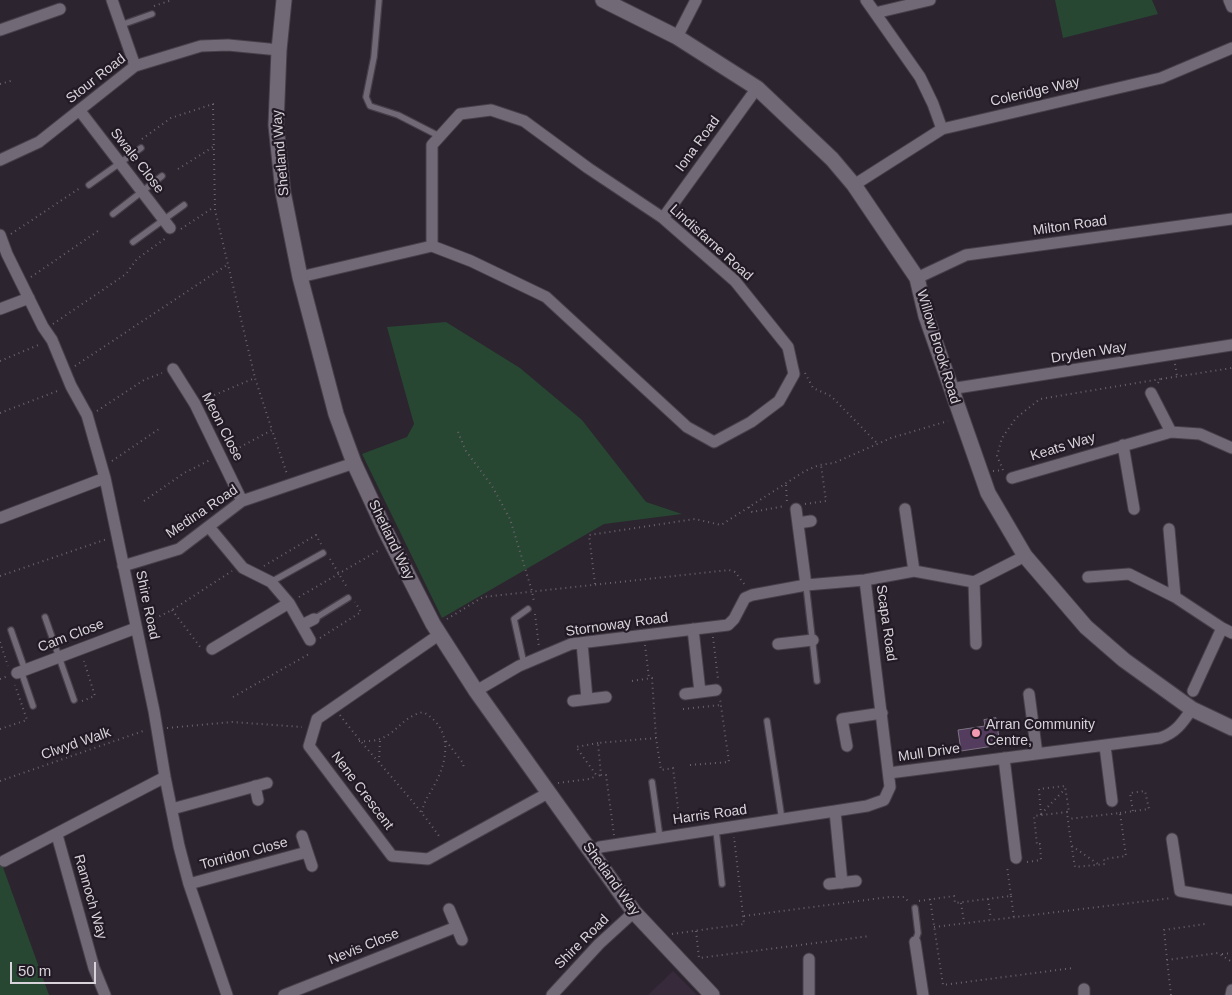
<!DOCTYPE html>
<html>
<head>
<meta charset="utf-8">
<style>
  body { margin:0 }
  #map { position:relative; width:1232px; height:995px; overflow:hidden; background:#2c242f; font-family:Arial,sans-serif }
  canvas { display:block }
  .scale { position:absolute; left:10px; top:962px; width:86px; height:22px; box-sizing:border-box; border:2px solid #d8d3da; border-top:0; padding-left:6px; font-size:15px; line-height:18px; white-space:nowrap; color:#d8d3da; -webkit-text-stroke:4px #221a25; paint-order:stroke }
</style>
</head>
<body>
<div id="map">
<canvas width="1232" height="995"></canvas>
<div class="scale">50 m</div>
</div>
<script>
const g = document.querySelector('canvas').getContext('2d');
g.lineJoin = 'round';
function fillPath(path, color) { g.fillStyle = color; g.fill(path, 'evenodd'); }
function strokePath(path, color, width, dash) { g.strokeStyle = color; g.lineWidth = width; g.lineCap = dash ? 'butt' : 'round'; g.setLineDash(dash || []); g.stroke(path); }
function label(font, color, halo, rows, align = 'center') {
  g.font = font + ' Arial,sans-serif'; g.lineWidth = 4.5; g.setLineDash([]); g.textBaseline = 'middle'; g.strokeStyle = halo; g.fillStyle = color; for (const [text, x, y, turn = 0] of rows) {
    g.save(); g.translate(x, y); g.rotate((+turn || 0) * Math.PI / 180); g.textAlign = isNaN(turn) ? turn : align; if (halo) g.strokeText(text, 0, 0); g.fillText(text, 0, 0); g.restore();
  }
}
const built = new Path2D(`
  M673,971l24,24h-49z`);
const green = new Path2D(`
  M1055,0h97l6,14 -95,24z
  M446,322l74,46 62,52 64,82 36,12 -78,10 -162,94 -80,-164 45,-17 7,-13 -27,-97z
  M0,859l49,136h-49z`);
const building = new Path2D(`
  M996,718l4,27 -39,6 -3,-21 27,-4 -1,-6z`);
const path = new Path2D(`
  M154,6l18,-6
  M0,84l14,-4
  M142,139l29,-21 42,-14 2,106 40,168
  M178,169l35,-22
  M181,229l33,-22
  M11,234l69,-46
  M31,277l70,-48
  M53,324l73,-50 11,-15 29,-21
  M0,361l41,-17
  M1175,364l2,12
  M75,366l152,-101
  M805,373l8,15 18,8 46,47
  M1158,383l3,-4 71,-11
  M205,399l50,-21 17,52
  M97,411l47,-31 18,-7
  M0,413l60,-23
  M458,432l8,19 26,35 18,33 22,72 2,11
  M231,452l41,-22 15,44
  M112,461l47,-32
  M1003,470l-6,-14 5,-18 14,-20 24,-19 121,-20
  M993,471l10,-1
  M786,485l1,18
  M144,501l40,-28 26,-13
  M805,504l21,-3 -5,-36
  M749,507l3,5 33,-6
  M330,559l18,30
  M264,566l52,-31 5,9
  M0,576l107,-37
  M595,584l-6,-49 106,-16 26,6 84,-54 14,-6 15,-2 57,-25 57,-17
  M299,597l82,-48
  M172,610l29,38
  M535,614l4,33
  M447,619l36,-22 246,-27 6,2 10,13
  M146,623l26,-13 60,-39
  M713,637l5,42
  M320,638l41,-26 -6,-10
  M0,642l8,24
  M645,645l4,33
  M0,679l8,-3
  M632,681l20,-3 4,60
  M233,697l76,-43 -1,-2
  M82,701l13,-5 -11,-35
  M683,709l38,-4
  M340,715c32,43 71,80 101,124
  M167,728l65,-6 70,5
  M0,729l27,-9 -12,-35
  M359,741c37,3 37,-23 64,-29 29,16 26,46 12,72 -5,10 -11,16 -13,28
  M446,741l17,22 1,6
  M598,743l-22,4 21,29 4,-1
  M379,762l1,-22
  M690,765l39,-3 -9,-63
  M0,781l146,-51
  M558,783l31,-4 8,-3
  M1120,813l29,-4 -4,-18 -15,2 3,19
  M1041,814l24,-25
  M1041,815l-2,-26 26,-3 4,26h-2
  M614,835l-8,-60h-5l-3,-32 58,-5 5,32 12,-2 7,56
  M1072,846l26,18
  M1027,862l14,-2 -1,-16 -3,1 -3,-29 33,-4c2,18 5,37 8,55l30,-3 -1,-5 22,-3 -6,-43 -52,6
  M1011,896l3,22
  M930,899l13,86 130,-17
  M988,899l3,20
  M919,901l35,-5 1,7 56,-7 -4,-30
  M961,903l3,19
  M744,916l145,-19h15l4,4
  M934,927l238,-29
  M696,931l3,27 171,-22
  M672,934l72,-10 -10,-87
  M1222,954l10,-1
  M1167,960l-3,-30 41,-6
  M1171,995l-4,-35 51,-7 14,9`);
const lane = new Path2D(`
  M379,0l-5,57 -8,40 4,9 28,9 41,21
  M121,25l31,-11
  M89,185l52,-37
  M113,214l49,-38
  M133,242l51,-37
  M271,582l52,-29
  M806,585l11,96
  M45,617l29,83
  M314,619l34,-21
  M11,630l14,40
  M524,664l-10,-45 14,-10
  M21,671l12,35
  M767,721l15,99
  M652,782l8,56
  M716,830l6,54
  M915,942l3,-9 -3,-25`);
const street = new Path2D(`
  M112,0l23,66
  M866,0l54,77 13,27 9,25
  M1229,0l3,7
  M875,13l55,-13
  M0,30l60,-21
  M677,37l19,-37
  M80,111l90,117
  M0,160l39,-18 96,-76 66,-20 27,-1 51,5
  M854,185l88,-56 219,-51 71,-30
  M663,218l94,-130
  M0,235l7,19 36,73 9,13 19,46 16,29 18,63 49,233 11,66 14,69 10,38 38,111
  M300,277l132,-31v-101l28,-31 31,-4 33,11 64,47 75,50 72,63 53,66 6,27 -15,27 -28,21 -37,20 -27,-15 -141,-130 -75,-36 -39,-15
  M917,278l49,-23 266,-36
  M0,309l29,-11
  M173,369l22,35 47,97
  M950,389l282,-44
  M1151,393l20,39
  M1123,445l11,64
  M1012,478l159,-46 29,2 32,14
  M796,509l10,76 59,-5 49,-9 60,11 51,-26
  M905,509l9,62
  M0,518l105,-40
  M798,523l13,-2
  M209,527l34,41 28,14 18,21 21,37
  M1169,529l6,68
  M123,566l56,-17 63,-48 112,-38
  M1088,577l41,-3 46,23 47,31 10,5
  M974,582l2,62
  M302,625l12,-6
  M693,629l7,63
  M440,634l-123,85 -8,27 83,110 36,3 120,-66
  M582,643l5,56
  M778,644l35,-4
  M212,649l77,-46
  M17,673l119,-45
  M476,691l43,-25 52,-22 157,-19 6,-6 11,-21 7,-3 54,-10
  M1193,691l29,-63
  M685,694l31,-4
  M1029,694l8,60
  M573,701l33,-4
  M847,746l-5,-27 40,-6
  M1105,746l7,55
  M1004,758l12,100
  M889,773l271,-35c16,-5 23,-16 32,-29
  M255,786l3,14
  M172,809l95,-26
  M835,811l32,-5 17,-6 6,-13 -25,-207
  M57,835l37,133 11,27
  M302,836l10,30
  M1172,839l8,52 52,9
  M592,853l8,-6 235,-36 7,72
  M4,861l161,-84
  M189,884l118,-32
  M829,884l27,-3
  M449,909l13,31
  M915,942l8,53
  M809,959v36
  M1084,989v6
  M284,995l172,-68
  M552,995l47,-51 35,-32
  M1231,995l1,-5`);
const secondary = new Path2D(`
  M284,0l-5,50 -3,75 7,67 17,85 36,137 18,49 31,67 48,94 43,67 158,221 78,83
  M603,0l74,37 80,51 75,71 22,26 63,93 9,38 62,177 37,63 61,71 38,33 68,49 40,19`);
const markers = [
  [976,733,5,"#f19ab2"]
];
const streetNames = [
  ["Stour Road",96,79,-38],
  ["Coleridge Way",1035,92,-13],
  ["Iona Road",698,144,-54],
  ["Shetland Way",281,153,-95],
  ["Swale Close",137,161,52],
  ["Milton Road",1070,226,-8],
  ["Lindisfarne Road",711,243,42],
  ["Willow Brook Road",938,347,73],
  ["Dryden Way",1089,353,-9],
  ["Meon Close",222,427,63],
  ["Keats Way",1063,447,-17],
  ["Medina Road",202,512,-34],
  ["Shetland Way",391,540,64],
  ["Shire Road",147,605,78],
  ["Scapa Road",886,623,82],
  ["Stornoway Road",617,625,-8],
  ["Cam Close",71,636,-21],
  ["Clwyd Walk",76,744,-19],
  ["Mull Drive",929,753,-8],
  ["Nene Crescent",362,791,53],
  ["Harris Road",710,815,-8],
  ["Torridon Close",244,854,-15],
  ["Shetland Way",611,879,54],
  ["Rannoch Way",90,897,74],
  ["Shire Road",582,942,-45],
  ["Nevis Close",364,947,-22]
];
const poiNames = [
  ["Arran Community",986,725],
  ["Centre,",986,741]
];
fillPath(built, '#362a3b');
fillPath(green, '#284732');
fillPath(building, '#543c5e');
strokePath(building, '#7c7380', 1);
strokePath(lane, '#47404a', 8);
strokePath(street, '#47404a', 13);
strokePath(secondary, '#47404a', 17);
strokePath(path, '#6b646e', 2, [1, 4]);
strokePath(lane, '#726976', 5.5);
strokePath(street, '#726976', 11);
strokePath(secondary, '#726976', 15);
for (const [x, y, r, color] of markers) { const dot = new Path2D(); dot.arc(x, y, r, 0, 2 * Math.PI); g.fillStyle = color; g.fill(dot); strokePath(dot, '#221a25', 2); }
label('14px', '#d8d3da', '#221a25', streetNames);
label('14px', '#d8d3da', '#221a25', poiNames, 'left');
</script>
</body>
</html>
